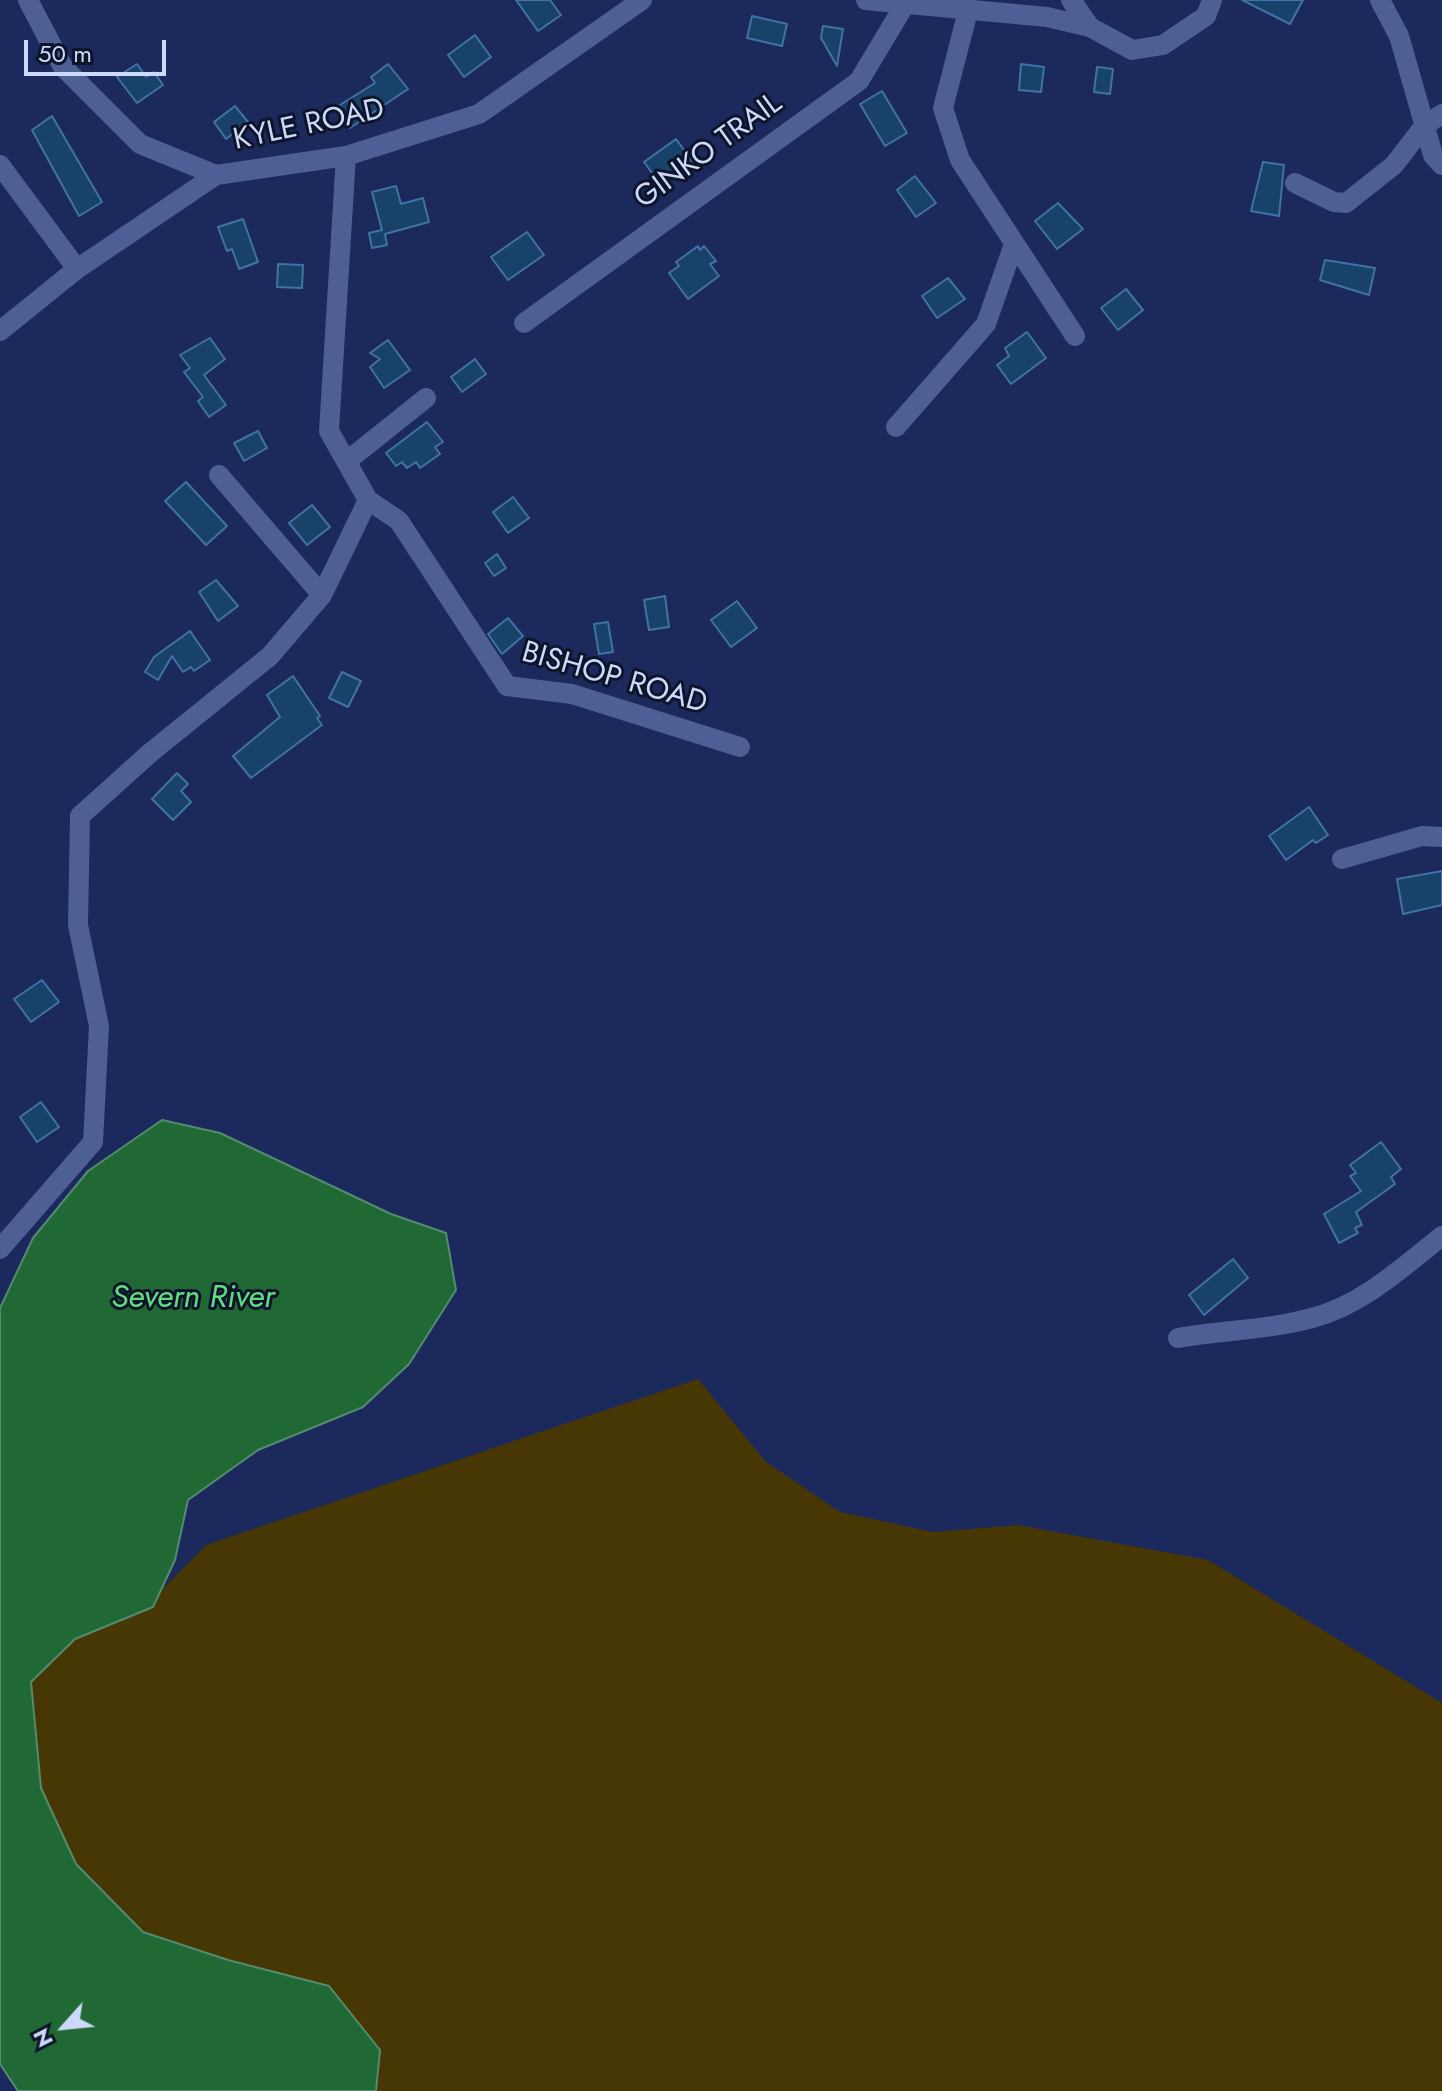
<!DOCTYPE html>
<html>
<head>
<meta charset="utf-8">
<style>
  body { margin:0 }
  #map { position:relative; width:1442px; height:2091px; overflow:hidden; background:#1c295c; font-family:Jost,sans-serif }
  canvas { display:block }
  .north { position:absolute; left:24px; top:1987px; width:80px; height:80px; -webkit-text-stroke:6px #0e152b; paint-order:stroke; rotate:243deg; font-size:22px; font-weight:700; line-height:32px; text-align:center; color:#cdd9f9 }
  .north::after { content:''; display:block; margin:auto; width:28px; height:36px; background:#cdd9f9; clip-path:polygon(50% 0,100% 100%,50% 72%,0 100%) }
  .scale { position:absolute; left:24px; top:40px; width:142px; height:36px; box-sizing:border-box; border:4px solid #cdd9f9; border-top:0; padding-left:10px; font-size:24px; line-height:28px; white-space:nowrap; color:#cdd9f9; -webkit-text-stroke:6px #0e152b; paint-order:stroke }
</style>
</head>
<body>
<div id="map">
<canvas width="1442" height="2091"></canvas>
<div class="north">N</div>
<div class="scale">50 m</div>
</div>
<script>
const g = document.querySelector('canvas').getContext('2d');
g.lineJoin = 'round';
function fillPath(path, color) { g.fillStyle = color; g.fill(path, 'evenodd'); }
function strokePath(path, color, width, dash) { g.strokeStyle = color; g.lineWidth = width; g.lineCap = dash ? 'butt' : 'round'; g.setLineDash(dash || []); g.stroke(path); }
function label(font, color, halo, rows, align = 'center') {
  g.font = font + ' Jost,sans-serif'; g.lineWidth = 6; g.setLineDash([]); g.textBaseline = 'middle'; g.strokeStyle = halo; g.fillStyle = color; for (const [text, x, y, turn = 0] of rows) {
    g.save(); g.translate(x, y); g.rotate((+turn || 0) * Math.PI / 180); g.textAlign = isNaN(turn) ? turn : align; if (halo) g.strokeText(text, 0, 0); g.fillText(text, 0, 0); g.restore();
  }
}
const green = new Path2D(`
  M698,1379l68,83 74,50 93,20 85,-7 190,35 234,143v388h-1066l4,-41 -152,-90 -85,-29 -67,-68 -35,-75 -10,-106 44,-43 78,-32 6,-14 47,-48z`);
const water = new Path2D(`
  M162,1120l58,13 171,81 55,19 10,57 -47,74 -46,43 -105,43 -70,50 -13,60 -22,47 -78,32 -44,43 10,106 35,76 67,68 85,28 101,26 51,64 -4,41h-358l-18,-27v-756l33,-70 55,-67z`);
const building = new Path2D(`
  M516,0h34l11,15 -23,16z
  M1242,0h61l-13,24z
  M752,16l35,8 -5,22 -35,-8z
  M823,26l20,3 -6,37 -16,-28z
  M475,35l16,22 -27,20 -16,-22z
  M137,64l9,13 8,-5 9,13 -26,18 -20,-26z
  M388,64l20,25 -58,39 -10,-23 35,-22 -4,-6z
  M1021,64l23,3 -3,25 -22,-2z
  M1097,67l16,2 -3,25 -16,-2z
  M882,91l25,42 -22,13 -25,-42z
  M235,106l13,16 -22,17 -12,-17z
  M52,116l50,86 -23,14 -47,-86z
  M676,139l16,22 -32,23 -16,-22z
  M1263,162l21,3 -5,51 -28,-5z
  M915,176l21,27 -20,14 -19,-27z
  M396,186l5,18 22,-6 6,24 -44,12 2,11 -15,3 -3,-15 13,-3 -10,-38z
  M1058,203l25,26 -26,20 -22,-28z
  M243,219l15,43 -19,7 -7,-20 -5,2 -9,-24z
  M527,232l17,23 -36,25 -17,-23z
  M698,246l2,4 4,-4 12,15 -6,3 9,12 -31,23 -19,-26 10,-7 -3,-4z
  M1325,260l50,8 -6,27 -49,-15z
  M278,264l25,1 -1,23 -25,-1z
  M948,278l17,21 -28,19 -15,-22z
  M1126,289l17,21 -25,20 -17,-22z
  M1027,332l19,26 -35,26 -14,-19 12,-9 -4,-8z
  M210,338l15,21 -21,16 22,30 -17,12 -11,-16 5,-4 -19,-25 6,-4 -10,-13z
  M388,340l22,30 -26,18 -14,-21 10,-8 -10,-6z
  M475,359l11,15 -24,18 -11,-15z
  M427,422l16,20 -8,5 5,7 -20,14 -4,-6 -9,6 -5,-6 -6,4 -10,-13z
  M258,431l9,17 -23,13 -10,-18z
  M186,482l41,44 -21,19 -41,-44z
  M513,497l16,21 -21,15 -15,-21z
  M312,505l18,22 -23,18 -18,-22z
  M497,554l9,14 -12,8 -9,-13z
  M216,580l22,26 -20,15 -19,-29z
  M665,596l4,31 -20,3 -5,-30z
  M737,601l20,27 -26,19 -20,-27z
  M508,618l15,18 -21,18 -14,-20z
  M608,622l5,30 -14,2 -5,-30z
  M190,631l20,29 -16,11 -3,-4 -8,5 -11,-16 -14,24 -13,-8 9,-15z
  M342,672l19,9 -13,26 -19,-9z
  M293,676l27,40 -3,2 5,7 -71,53 -18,-22 47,-39 -13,-22z
  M177,773l11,11 -7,7 10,11 -18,18 -21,-21z
  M1309,807l19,28 -12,8 -3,-3 -27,20 -17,-24z
  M1442,871v34l-39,9 -6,-35z
  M42,980l17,22 -28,20 -17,-23z
  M41,1102l18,25 -22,15 -17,-25z
  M1381,1142l20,27 -10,8 4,7 -39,28 6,13 -7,3 3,5 -19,10 -15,-29 37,-23 -11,-15 6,-3 -6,-8z
  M1233,1259l15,19 -44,37 -15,-20z`);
const minor = new Path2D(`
  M28,0l35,67 77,77 76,31 130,-19 133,-42 163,-114
  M866,0l181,17 43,10 42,23 31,-5 43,-29 6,-16
  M1071,0l19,27
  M1380,0l19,36 34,119 9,10
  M968,11l-25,97 17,52 115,176
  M346,156l-17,275 39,69 31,21 108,165 65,8 168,53
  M0,165l77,104
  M1295,183l39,19 12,1 48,-38 30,-39 18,-12
  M524,323l335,-242 45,-75
  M0,331l77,-62 139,-94
  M896,427l90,-103 28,-80
  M347,461l79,-63
  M219,475l103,120
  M1342,859l80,-23 20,1
  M0,1249l93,-107 6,-116 -21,-101 2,-109 70,-63 120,-97 52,-61 46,-95
  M1178,1338c45,-8 90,-8 134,-20 50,-13 91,-51 130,-82`);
const streetNames = [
  ["KYLE ROAD",309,126,-12],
  ["GINKO TRAIL",709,152,-36],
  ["BISHOP ROAD",614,679,16]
];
const waterNames = [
  ["Severn River",193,1299]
];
fillPath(green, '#473704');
fillPath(water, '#206935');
strokePath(water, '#548b70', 2);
fillPath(building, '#18426a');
strokePath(building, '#4172a3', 2);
strokePath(minor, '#4d5f95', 20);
label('30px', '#cdd9f9', '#0e152b', streetNames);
label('italic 32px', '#63dc81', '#0e152b', waterNames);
</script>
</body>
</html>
